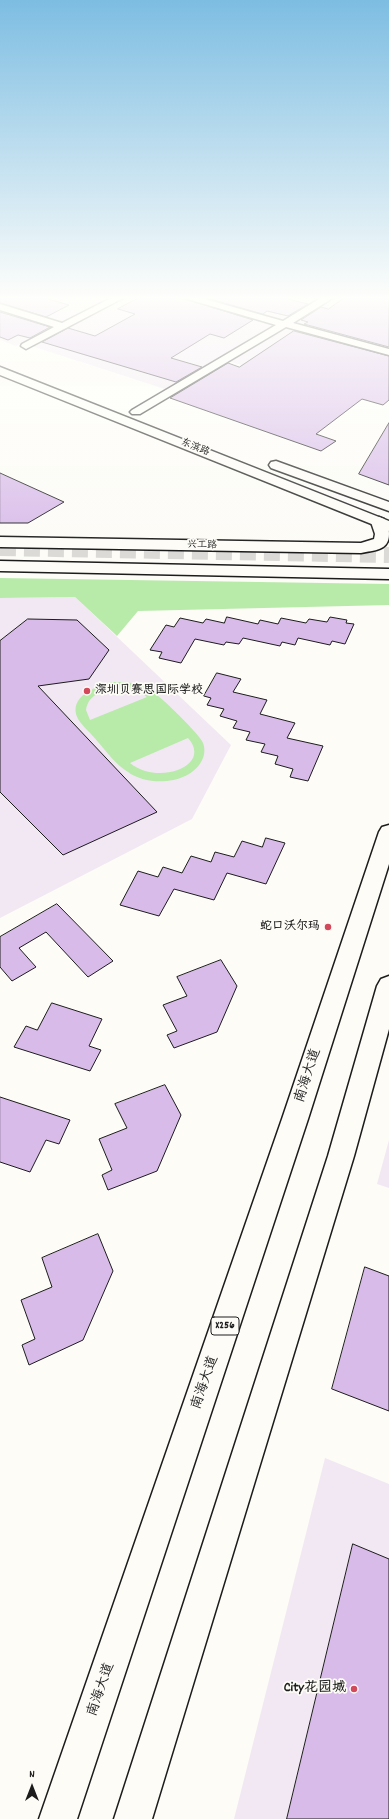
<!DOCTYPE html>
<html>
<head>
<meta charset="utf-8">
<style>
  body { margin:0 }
  #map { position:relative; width:389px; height:1819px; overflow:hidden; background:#fdfcf7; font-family:Dekko,sans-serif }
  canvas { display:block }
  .north { position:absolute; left:12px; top:1767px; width:40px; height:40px; -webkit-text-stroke:3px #fdfcf7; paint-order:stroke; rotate:0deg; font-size:11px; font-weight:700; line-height:16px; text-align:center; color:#1c1c1c }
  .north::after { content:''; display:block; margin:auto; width:14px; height:18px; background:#1c1c1c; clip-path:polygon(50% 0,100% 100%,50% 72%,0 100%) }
</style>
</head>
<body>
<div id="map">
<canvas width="389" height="1819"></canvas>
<div class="north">N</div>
</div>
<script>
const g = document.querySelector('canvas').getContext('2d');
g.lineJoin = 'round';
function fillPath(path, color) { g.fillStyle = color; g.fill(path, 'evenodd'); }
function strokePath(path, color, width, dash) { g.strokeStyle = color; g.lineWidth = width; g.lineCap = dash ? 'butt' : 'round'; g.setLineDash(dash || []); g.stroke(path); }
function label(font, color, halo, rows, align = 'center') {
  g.font = font + ' Dekko,"LXGW WenKai TC",sans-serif'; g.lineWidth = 3.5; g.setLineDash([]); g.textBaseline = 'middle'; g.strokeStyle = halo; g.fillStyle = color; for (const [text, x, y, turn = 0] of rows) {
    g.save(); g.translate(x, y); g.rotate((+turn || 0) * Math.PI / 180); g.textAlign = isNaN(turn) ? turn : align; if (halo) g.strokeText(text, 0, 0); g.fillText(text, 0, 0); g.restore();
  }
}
const built = new Path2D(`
  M0,296h389v71l-36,29 -133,-37 -52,31 -146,-47 -6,3 -16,-6z
  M75,597l156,148 -39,74 -192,99v-320z
  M389,1140v48l-12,-4z
  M325,1458l64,26v335h-155z`);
const green = new Path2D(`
  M0,578l389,6v21l-251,6 -21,25 -42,-39 -75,1z
  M112,682c12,0 24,0 35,6 11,5 49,43 55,53 3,5 3,12 1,17 -11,27 -55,29 -75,14 -12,-7 -21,-20 -30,-30 -6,-8 -15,-15 -20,-23 -11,-22 18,-33 34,-37zM113,688l23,2 11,7 -57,23 -4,-10c2,-14 14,-19 27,-22zM188,738c25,28 -30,48 -58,25z`);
const building = new Path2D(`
  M0,296h38l31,9 -23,12 -46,-14z
  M142,296h34l77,24 -29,18 -14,-4 -39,24 31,9 -26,15 -134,-40 26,-14 27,8 40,-22 -17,-5z
  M201,296h90l-3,3 20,5 -20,12 -21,-5 -4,3z
  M347,296h34l8,2v49l-85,-23 4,-2 -7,-2 20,-13 7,2z
  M0,312l50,15 -20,11 -12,-3 -10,5 -8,-3z
  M294,331l95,25v44l-6,5 -21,-6 -46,35 20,7 -15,10 -151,-53 58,-35 11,4z
  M389,423v62l-30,-11z
  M0,473l64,29 -36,21h-28z
  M227,617l31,7 2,-4 18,4 3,-6 25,5 3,-4 18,3 3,-5 17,3 -1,3 8,1 -9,20 -13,-3 -2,4 -32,-7 -3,7 -13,-3 -2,4 -37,-8 -4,6 -13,-2 -2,3 -29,-6 -14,24 -22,-5 3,-6 -12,-2 16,-25 8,2 6,-9 23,5 3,-4 18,4z
  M28,619l49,1 32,30 -20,29 -51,7 119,126 -94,43 -63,-63v-151z
  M217,673l24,6 -8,13 34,8 -7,14 35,9 -8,15 36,8 -15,35 -18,-4 3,-8 -18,-5 3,-8 -17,-4 4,-8 -19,-4 4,-8 -17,-4 4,-7 -17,-5 4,-7 -17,-4 4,-7 -7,-2z
  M266,838l19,5 -19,41 -39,-11 -13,27 -40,-11 -15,27 -39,-11 18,-34 20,6 5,-10 19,6 9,-17 20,6 4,-10 19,5 8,-16 20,6z
  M57,904l56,57 -25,16 -42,-45 -27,16 17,19 -24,14 -12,-14v-30z
  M221,960l16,26 -20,46 -43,16 -7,-13 10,-4 -14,-26 24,-9 -10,-19z
  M52,1003l50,16 -13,27 12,4 -11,21 -76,-24 12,-21 11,4z
  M165,1085l16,30 -24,56 -49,19 -6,-15 10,-5 -13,-31 28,-11 -12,-24z
  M0,1097l70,23 -11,24 -13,-4 -16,32 -30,-10z
  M98,1234l15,37 -30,69 -54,25 -7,-20 13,-6 -14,-39 31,-13 -10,-29z
  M365,1267l24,9v135l-57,-22z
  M353,1544l36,15v260h-102z`);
const highwayTunnel = new Path2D(`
  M0,548l389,7`);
const street = new Path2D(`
  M115,296h12l-101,53 -5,-3 1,-2 32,-17 -54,-17v-6l62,19z
  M177,296h17l89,25 41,-25h12l-43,27 96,26v6l-103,-28 -146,87h-8l-2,-2 2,-2 144,-85z`);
const secondary = new Path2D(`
  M379,517l5,2c4,4 5,9 5,15 0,17 -15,16 -28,19l-361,-6v-10l361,6 13,-4 1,-5 -4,-12 3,-3z
  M0,561l389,8v10l-389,-8z`);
const primary = new Path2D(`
  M0,367l389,154v10l-389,-156z
  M276,461l113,41v9l-118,-43 -2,-3 2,-3z
  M389,825v39l-81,255 -231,700h-38l243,-700 97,-287 3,-5z
  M389,976v53l-35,127 -202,663h-38l214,-663 49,-170 4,-7z`);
const markers = [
  [87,691,4,"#d1495b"],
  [328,927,4,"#d1495b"],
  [354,1689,4,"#d1495b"]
];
const farStreetnames = [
  ["东滨路",195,448,22],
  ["兴工路",202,546,1]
];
const shields = [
  [225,1326,28]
];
const shieldNames = [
  ["X256",225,1326]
];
const poiNames = [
  ["深圳贝赛思国际学校",95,691],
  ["蛇口沃尔玛",320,927,"right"]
];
const nearStreetnames = [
  ["南海大道",309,1076,-72],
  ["南海大道",206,1383,-71],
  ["南海大道",102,1690,-71]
];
const nearPoinames = [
  ["City花园城",346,1689]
];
fillPath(built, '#f2e8f3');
fillPath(green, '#b8eaaa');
fillPath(building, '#d8bbe9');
strokePath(building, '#1c1c1c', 1);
strokePath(highwayTunnel, '#dbdad6', 16, [16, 8]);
strokePath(street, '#1c1c1c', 3);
strokePath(secondary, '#1c1c1c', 3);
strokePath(primary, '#1c1c1c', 3);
fillPath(street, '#fdfcf7');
fillPath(secondary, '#fdfcf7');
fillPath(primary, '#fdfcf7');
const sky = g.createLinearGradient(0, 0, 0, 551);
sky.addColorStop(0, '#7dbde2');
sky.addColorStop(0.54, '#fefefb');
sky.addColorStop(1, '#fefefb00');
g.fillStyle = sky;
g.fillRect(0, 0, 389, 551);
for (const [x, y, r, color] of markers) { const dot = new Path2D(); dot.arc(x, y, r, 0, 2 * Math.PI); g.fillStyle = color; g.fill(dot); strokePath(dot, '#fdfcf7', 1.5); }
label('10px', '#1c1c1c', '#fdfcf7', farStreetnames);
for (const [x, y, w] of shields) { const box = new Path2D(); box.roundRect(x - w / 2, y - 9, w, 18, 3); g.fillStyle = '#fdfcf7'; g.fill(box); strokePath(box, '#1c1c1c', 1); }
label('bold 11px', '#1c1c1c', null, shieldNames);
label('bold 12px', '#1c1c1c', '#fdfcf7', poiNames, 'left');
label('14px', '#1c1c1c', '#fdfcf7', nearStreetnames);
label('bold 14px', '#1c1c1c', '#fdfcf7', nearPoinames, 'right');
</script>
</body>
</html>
